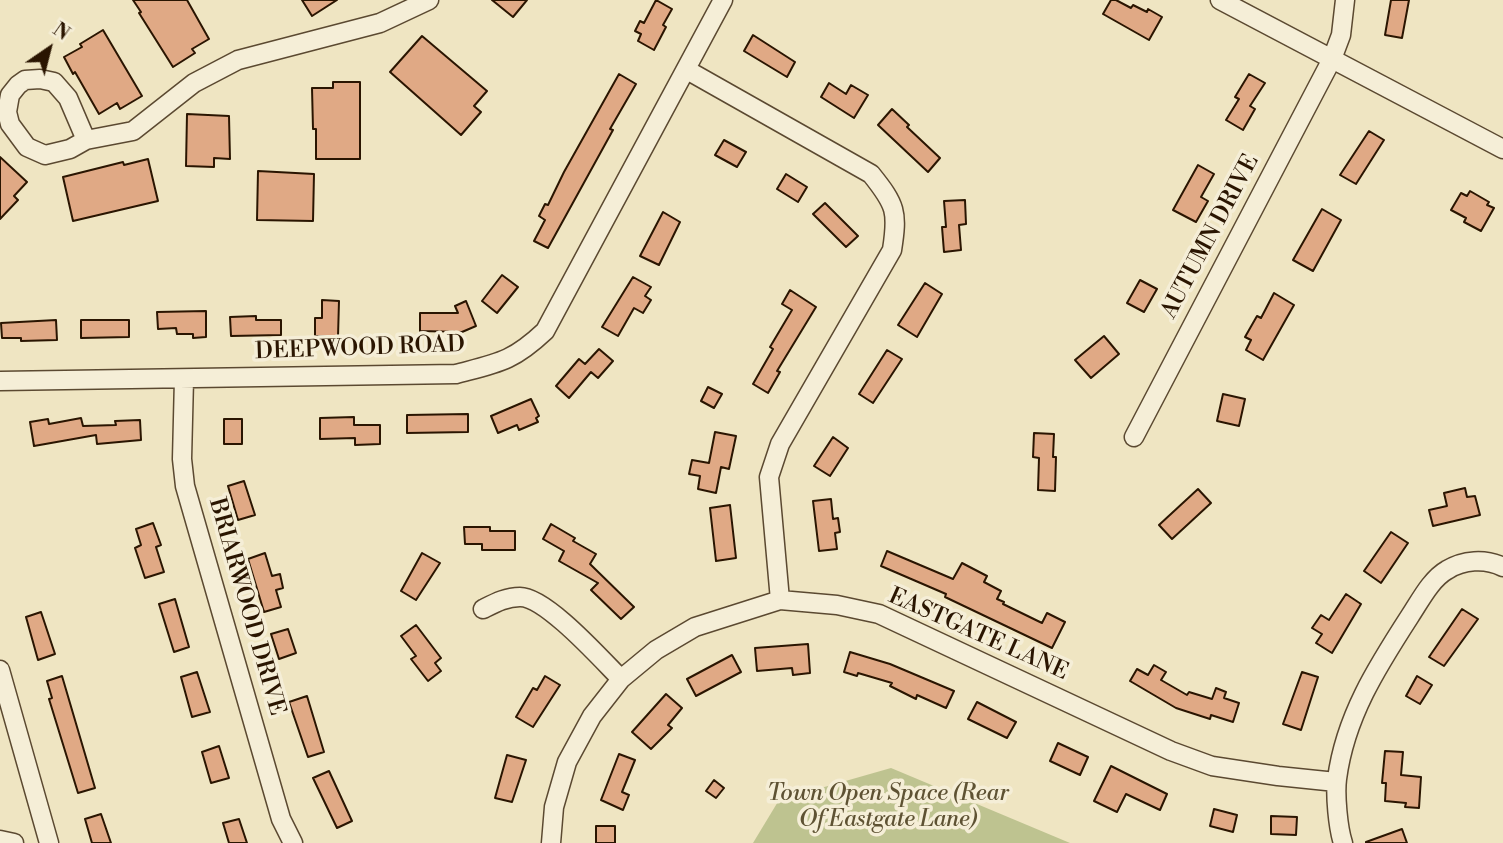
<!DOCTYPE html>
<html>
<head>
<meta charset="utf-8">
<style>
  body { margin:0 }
  #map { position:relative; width:1503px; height:843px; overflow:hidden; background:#efe5c2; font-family:"Libre Bodoni",serif }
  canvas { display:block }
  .north { position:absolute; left:14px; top:14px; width:70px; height:70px; -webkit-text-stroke:5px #f5eed7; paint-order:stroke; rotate:35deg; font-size:19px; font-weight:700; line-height:28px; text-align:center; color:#2a1501 }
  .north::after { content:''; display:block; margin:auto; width:24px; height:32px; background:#2a1501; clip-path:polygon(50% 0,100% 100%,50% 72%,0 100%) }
</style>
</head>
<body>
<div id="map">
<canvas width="1503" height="843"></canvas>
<div class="north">N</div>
</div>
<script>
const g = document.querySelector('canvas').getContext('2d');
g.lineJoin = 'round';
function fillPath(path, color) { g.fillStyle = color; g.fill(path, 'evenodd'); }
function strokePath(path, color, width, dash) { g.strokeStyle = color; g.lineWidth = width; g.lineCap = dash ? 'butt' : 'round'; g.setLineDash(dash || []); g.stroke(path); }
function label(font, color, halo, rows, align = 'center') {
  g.font = font + ' "Libre Bodoni",serif'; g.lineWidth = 7; g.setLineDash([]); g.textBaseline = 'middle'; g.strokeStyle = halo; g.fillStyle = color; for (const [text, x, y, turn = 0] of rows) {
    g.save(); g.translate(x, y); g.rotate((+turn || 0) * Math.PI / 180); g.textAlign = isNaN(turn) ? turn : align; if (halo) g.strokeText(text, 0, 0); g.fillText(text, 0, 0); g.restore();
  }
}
const green = new Path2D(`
  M891,768l179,75h-317l26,-43z`);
const building = new Path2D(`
  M133,0h54l22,39 -17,10 3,4 -22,14 -34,-54 2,-1z
  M302,0h35l-25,16z
  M492,0h35l-14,17z
  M656,0l16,9 -9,16 3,2 -12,23 -16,-9 3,-7 -6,-3 5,-10 4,2z
  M1111,0h5l15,8 2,-3 14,7 1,-3 14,8 -13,23 -46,-26z
  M1391,0h18l-7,38 -17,-3z
  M103,30l39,66 -22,13 -3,-6 -18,11 -24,-42 -2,2 -9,-17 18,-10 -2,-3z
  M753,35l42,27 -8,15 -43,-26z
  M422,36l65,55 -13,15 7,6 -20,23 -71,-63z
  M619,74l17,10 -26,45 3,1 -65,118 -14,-7 11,-21 -6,-4 6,-12 3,1 16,-33z
  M1249,74l16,9 -15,23 5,3 -12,21 -17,-10 13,-21 -4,-2z
  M333,82h27v77h-44v-30h-3l-1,-41h21z
  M829,83l17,11 5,-9 17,10 -14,23 -33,-21z
  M892,109l17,16 -2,2 33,31 -12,14 -50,-47z
  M187,114l42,2 1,43 -16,-1v9l-28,-1z
  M1369,131l15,9 -28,44 -16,-9z
  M724,140l22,12 -9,15 -22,-12z
  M0,157l27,25 -13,14 4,4 -18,19z
  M148,159l10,42 -85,20 -10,-44 60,-15 1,3z
  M1198,165l16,9 -13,23 7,4 -12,21 -23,-12z
  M258,171l56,3 -1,47 -56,-1z
  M786,174l21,13 -9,15 -21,-13z
  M1470,191l19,11 -2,3 7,3 -13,23 -17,-9 2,-4 -15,-8 10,-17 6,3z
  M965,200l1,24 -7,1 2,25 -17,2 -2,-25h4l-2,-26z
  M825,203l33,33 -12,11 -33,-33z
  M1322,209l19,11 -28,51 -20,-11z
  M663,212l17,10 -21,43 -19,-9z
  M502,275l16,12 -21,26 -15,-12z
  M633,277l18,10 -6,9 6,4 -8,13 -9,-5 -16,28 -16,-9z
  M1140,280l17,9 -13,23 -17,-9z
  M925,283l17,11 -25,43 -19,-12z
  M790,290l26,17 -39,64 3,1 -12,21 -15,-9 20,-35 -3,-2 22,-37 -10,-6z
  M1274,293l20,12 -31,55 -17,-10 5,-10 -6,-3 12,-21 4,2z
  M322,300l17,1 -1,36 -23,-1v-18h7z
  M466,301l10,25 -14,6 -42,-1v-18h38l-3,-7z
  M206,311v26l-13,1v-4h-16l-1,-6 -18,1 -1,-17z
  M256,316v4h25v15l-50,1 -1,-19z
  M56,320l1,20 -36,1v-3h-19l-1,-15z
  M81,320h48v17l-48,1z
  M1104,336l15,18 -28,24 -16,-18z
  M599,349l14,12 -15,17 -7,-6 -22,26 -13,-12 23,-27 6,5z
  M887,350l15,9 -29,44 -14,-9z
  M708,387l14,7 -8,14 -13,-7z
  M1223,394l22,5 -6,27 -22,-5z
  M531,399l8,17 -3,2 2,4 -19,8 -2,-5 -19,8 -7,-17z
  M468,414v18l-61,1v-18z
  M354,417v8h26v19l-25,1v-7l-35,1v-21z
  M81,418l2,8 33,-1 -1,-4 25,-1 1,20 -44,4 -1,-9 -62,11 -4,-24 18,-3 1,5z
  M224,419h18v25h-18z
  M715,432l21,4 -7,33 -8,-2 -5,26 -18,-4 2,-13 -11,-2 3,-14 17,3z
  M1034,433l20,1 -1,23h3l-1,34 -17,-1 1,-32 -6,-1z
  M833,437l15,11 -18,28 -16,-10z
  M244,481l11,34 -17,5 -10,-34z
  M1465,488l2,9 8,-1 5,19 -47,11 -4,-16 18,-4 -3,-13z
  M1198,489l13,14 -39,36 -13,-14z
  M831,499l2,20 5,-1 2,14 -5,1 2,16 -18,2 -6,-50z
  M730,505l6,53 -20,3 -6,-53z
  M153,523l8,22 -5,2 8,25 -19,6 -10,-30 6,-3 -5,-16z
  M551,524l24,14 -2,3 23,13 -6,10 44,43 -13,12 -30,-29 7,-7 -39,-22 5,-10 -21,-12z
  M464,527h26v4h25v19h-33v-6h-17z
  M1391,532l17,11 -27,40 -17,-12z
  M887,551l66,28 9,-16 25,13 -3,6 17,9 -4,8 7,3 -1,2 39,19 5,-10 18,9 -13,26 -107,-51 1,-3 -65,-28z
  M265,553l7,23 8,-2 3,14 -7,2 5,17 -17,5 -16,-53z
  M422,553l18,10 -24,37 -15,-9z
  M1346,594l15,10 -29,49 -16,-10 6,-9 -10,-6 9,-13 8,5z
  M175,599l14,48 -15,5 -15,-48z
  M1462,609l16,10 -34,47 -15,-9z
  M41,612l14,42 -17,6 -12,-43z
  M416,625l25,33 -6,5 6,8 -13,10 -17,-22 5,-3 -15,-20z
  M288,629l8,24 -17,6 -8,-25z
  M808,644l2,29 -17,2 -1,-7 -35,3 -2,-23z
  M850,652l40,12 64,27 -8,17 -29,-13 -1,4 -26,-13 2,-3 -34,-10 -1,3 -13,-4z
  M732,655l9,17 -45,24 -9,-17z
  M1154,665l12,7 -5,8 26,15 2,-3 23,7 4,-11 10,4 -2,6 15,5 -6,19 -22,-7 -1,4 -34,-11 -46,-27 7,-12 11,6z
  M197,672l13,40 -18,5 -11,-40z
  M1302,672l16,5 -17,53 -18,-6z
  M62,676l33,112 -17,5 -29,-94 3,-1 -5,-17z
  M545,676l15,9 -27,42 -17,-10 17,-29 4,2z
  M1417,676l15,9 -12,19 -14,-8z
  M666,694l16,14 -14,17 4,3 -21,21 -19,-17z
  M307,696l17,56 -16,5 -19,-55z
  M977,702l39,20 -9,16 -39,-19z
  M1058,743l30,14 -8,18 -30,-14z
  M219,746l10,32 -18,5 -9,-31z
  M1385,751l18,1 -2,23 20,2 -2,31 -14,-1 1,-4 -21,-2 1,-18h-4z
  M619,754l16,6 -13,32 7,3 -6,15 -22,-10z
  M507,755l19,5 -14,42 -17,-4z
  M1111,766l56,28 -7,16 -34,-16 -9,18 -23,-11z
  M329,771l23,50 -15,7 -24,-50z
  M714,780l10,8 -8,10 -10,-7z
  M1214,809l23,6 -4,17 -23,-6z
  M101,814l10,29h-19l-7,-24z
  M1271,816l26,1 -1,18 -25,-1z
  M239,819l8,24h-18l-6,-20z
  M596,826h19v17h-19z
  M1402,829l5,14h-41v-1z`);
const minor = new Path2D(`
  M1220,0l283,149
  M687,70l184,104c25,31 27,38 21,76l-112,194 -11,33 11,123
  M86,140l-18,-42 -14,-16 -14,-3 -15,1 -7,5 -8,10 -3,17 3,12 17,23 18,8 25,-6 16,-9 47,-9 61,-48 44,-23 142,-37 49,-23
  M184,379l-2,80 3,27 96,333 12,24
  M0,381l456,-7c42,-11 56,-12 89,-43l178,-331
  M1134,437l198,-378 9,-24 4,-35
  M483,609c12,-6 23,-12 37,-12 26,0 81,62 101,82
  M0,670l49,173
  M0,840l14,3
  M551,843l3,-36 13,-45 25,-46 29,-37 35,-29 39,-23 85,-27 57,5 42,9 292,137 41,15 66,10 58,6
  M1343,843c-5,-15 -8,-48 -6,-64 8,-62 40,-112 73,-163 10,-15 21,-37 37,-46 16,-10 38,-12 56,-3`);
const streetNames = [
  ["AUTUMN DRIVE",1211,237,-62],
  ["DEEPWOOD ROAD",360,349,-2],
  ["BRIARWOOD DRIVE",246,607,74],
  ["EASTGATE LANE",978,635,24]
];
const parkNames = [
  ["Town Open Space (Rear",888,794],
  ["Of Eastgate Lane)",888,820]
];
fillPath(green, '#bec390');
fillPath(building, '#e0a985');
strokePath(building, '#2a1501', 2);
strokePath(minor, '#5b4931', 21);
strokePath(minor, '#f5eed7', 18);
label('23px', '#2a1501', '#f5eed7', streetNames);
label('italic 23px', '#5e5233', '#f5eed7', parkNames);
</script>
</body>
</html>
